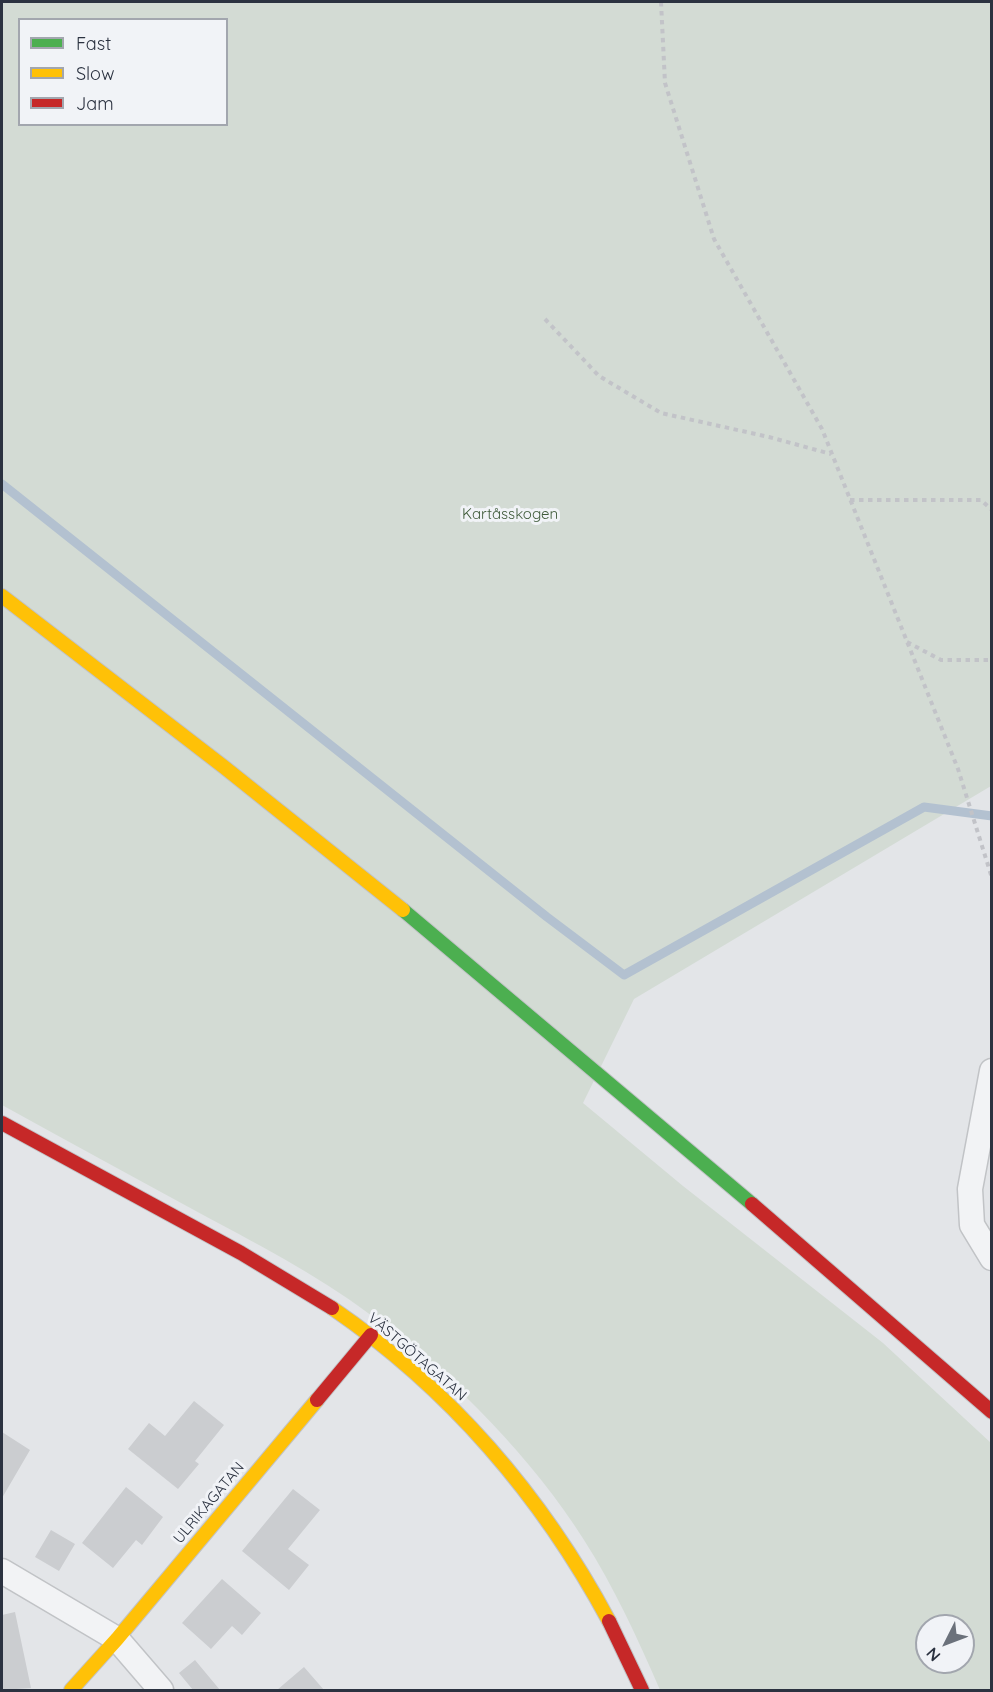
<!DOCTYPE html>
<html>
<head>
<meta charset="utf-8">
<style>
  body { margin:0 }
  #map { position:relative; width:993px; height:1692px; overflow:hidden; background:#e3e5e8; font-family:Quicksand,sans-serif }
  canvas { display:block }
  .frame { position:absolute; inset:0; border:3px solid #2b3240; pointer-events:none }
  .legend { position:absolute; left:18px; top:18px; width:210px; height:108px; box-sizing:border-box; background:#f1f3f7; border:2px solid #a2a6ae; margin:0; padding:8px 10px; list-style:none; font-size:18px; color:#2b3240 }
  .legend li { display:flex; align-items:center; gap:12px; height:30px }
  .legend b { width:30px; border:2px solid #a2a6ae }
  .north { position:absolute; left:915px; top:1614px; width:60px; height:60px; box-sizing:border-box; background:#f1f3f7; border:2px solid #a2a6ae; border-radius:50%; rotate:228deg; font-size:16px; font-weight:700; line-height:24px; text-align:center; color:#2b3240 }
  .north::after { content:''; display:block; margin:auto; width:21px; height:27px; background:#6b717b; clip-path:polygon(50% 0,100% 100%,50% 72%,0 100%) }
</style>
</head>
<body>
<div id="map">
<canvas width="993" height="1692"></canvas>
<div class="frame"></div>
<ul class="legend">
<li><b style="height:8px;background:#4caf50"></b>Fast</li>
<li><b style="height:8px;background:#ffc107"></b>Slow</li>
<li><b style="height:8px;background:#c62828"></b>Jam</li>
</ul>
<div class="north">N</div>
</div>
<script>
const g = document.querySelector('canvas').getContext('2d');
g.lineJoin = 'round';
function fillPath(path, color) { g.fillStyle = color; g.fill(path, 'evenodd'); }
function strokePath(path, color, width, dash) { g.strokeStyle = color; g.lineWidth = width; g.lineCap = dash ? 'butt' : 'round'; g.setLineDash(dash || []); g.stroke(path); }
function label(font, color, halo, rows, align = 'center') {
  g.font = font + ' Quicksand,sans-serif'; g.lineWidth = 6; g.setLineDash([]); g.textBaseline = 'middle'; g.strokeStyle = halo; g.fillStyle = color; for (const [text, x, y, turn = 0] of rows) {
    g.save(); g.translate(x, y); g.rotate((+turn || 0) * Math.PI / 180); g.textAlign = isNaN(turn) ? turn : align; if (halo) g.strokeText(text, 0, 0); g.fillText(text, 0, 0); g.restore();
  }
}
const green = new Path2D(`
  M2,2h989v784l-357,213 -51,104 100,83 200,157 108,100v247h-331c-22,-51 -46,-103 -76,-150 -51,-81 -128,-159 -204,-218 -54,-42 -115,-74 -175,-106 -68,-37 -136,-74 -203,-111zM20,20h206v104h-206zM927,1626h36v36h-36z`);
const stream = new Path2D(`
  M2,484l545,433 77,58 300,-168 68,9`);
const building = new Path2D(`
  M194,1401l30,24 -29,36 4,3 -21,25 -50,-40 21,-26 16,13z
  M2,1432l28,18 -28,48z
  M126,1487l37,30 -21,28 -6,-5 -23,28 -31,-25z
  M293,1489l27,21 -32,39 21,16 -20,25 -47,-39z
  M51,1530l24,14 -16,27 -24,-14z
  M222,1579l39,34 -19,22 -10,-9 -21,23 -29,-26z
  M15,1612l16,76 -29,2v-75z
  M195,1660l25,30h-27l-14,-17z
  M304,1667l20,23h-47z`);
const path = new Path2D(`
  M661,2l4,81 49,156 108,190 136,340 34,109
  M545,319l54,57 62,37 108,24 62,17
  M850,500h131l11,10
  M907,642l34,18h51`);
const street = new Path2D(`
  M992,1071l-22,118 2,36 20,33
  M2,1571l115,68 44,51`);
const fast = new Path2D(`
  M403,910l349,294`);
const slow = new Path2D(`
  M2,596l222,171 179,143
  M332,1308c117,80 210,188 277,313
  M71,1690l46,-51 200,-239`);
const jam = new Path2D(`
  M2,1123l239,130 91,55
  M752,1204l240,208
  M317,1400l54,-65
  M609,1621l33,69`);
const parkNames = [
  ["Kartåsskogen",510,514]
];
const streetNames = [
  ["VÄSTGÖTAGATAN",417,1357,41],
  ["ULRIKAGATAN",209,1503,-50]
];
fillPath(green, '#d3dbd4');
strokePath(stream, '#b3c1d0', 9);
fillPath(building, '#cbcdd0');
strokePath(street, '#c1c3c6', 27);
strokePath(fast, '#c1c3c6', 16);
strokePath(slow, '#c1c3c6', 16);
strokePath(jam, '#c1c3c6', 16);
strokePath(path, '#c2c3c8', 4, [4.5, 4.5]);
strokePath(street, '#f2f3f5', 24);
strokePath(fast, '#4caf50', 14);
strokePath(slow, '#ffc107', 14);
strokePath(jam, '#c62828', 14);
label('15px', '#3e5a39', '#f1f3f7', parkNames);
label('15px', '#2b3240', '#f1f3f7', streetNames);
</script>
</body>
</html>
